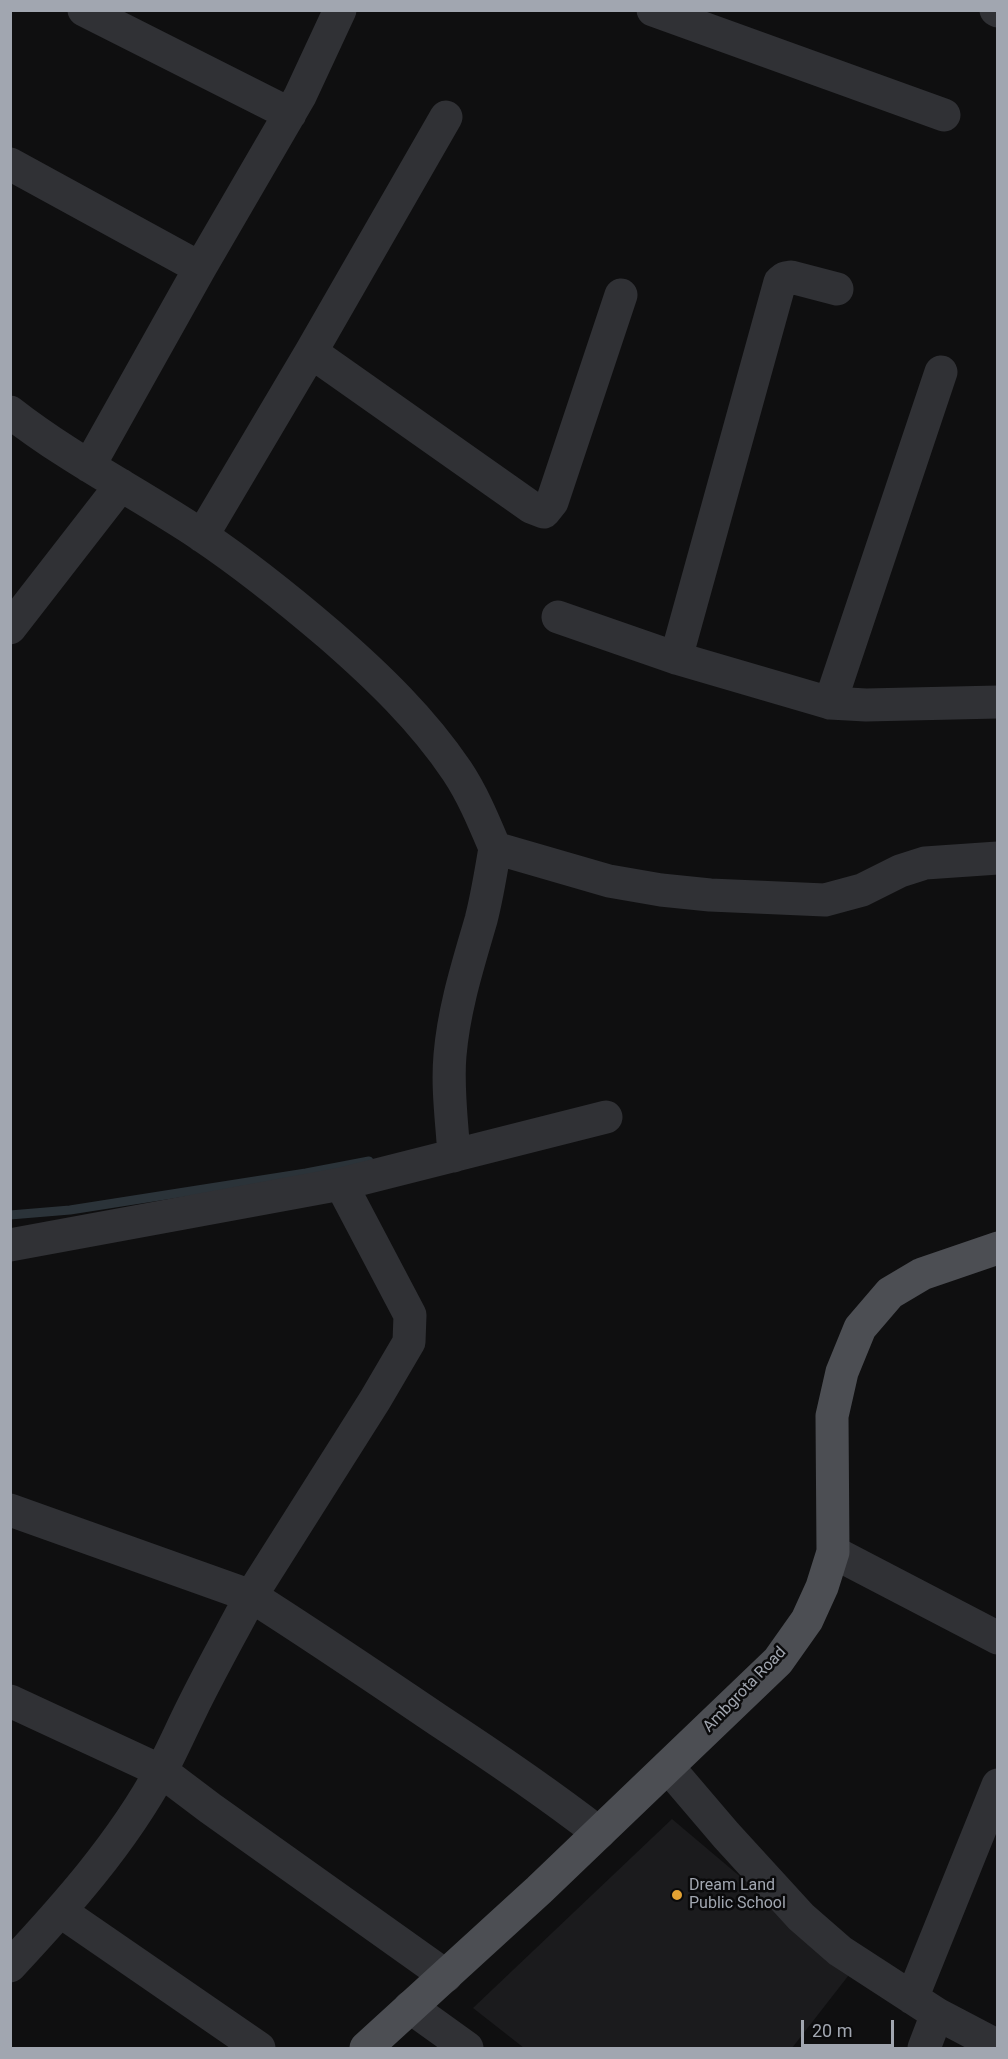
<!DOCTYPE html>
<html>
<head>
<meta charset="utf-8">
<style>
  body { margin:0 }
  #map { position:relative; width:1008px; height:2059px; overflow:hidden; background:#0f0f10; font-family:Roboto,sans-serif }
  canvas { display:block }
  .frame { position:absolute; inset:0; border:12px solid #a1a6b0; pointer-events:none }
  .scale { position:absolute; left:801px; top:2020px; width:93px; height:27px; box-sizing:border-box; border:3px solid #a1a6b0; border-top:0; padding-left:8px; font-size:18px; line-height:21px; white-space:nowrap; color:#a1a6b0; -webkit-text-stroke:4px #0a0a0b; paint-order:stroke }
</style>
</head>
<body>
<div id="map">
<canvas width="1008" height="2059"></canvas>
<div class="frame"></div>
<div class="scale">20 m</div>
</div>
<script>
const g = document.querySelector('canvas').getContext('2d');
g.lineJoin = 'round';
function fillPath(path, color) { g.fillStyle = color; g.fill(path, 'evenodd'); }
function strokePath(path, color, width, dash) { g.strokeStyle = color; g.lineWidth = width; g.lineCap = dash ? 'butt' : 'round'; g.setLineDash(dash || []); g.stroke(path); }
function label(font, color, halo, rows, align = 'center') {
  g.font = font + ' Roboto,sans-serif'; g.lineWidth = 5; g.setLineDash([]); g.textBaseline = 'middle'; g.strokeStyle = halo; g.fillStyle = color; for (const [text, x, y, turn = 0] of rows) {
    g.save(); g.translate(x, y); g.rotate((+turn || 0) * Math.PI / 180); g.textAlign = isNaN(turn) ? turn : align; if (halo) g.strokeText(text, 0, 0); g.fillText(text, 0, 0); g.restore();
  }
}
const built = new Path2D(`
  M672,1819l180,152 -60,77h-268l-51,-40z`);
const stream = new Path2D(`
  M10,1215l60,-5 236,-37 63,-12`);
const minor = new Path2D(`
  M84,10l206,104
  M653,10l291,105
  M996,10l2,1
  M10,164l190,104
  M311,352l220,155 13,5 8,-10 69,-207
  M10,412c60,47 128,81 191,123 46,31 88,65 129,100 47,41 92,84 127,136 16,24 27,51 38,77
  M89,466l111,-198 100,-172 40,-86
  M202,536l109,-184 135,-235
  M558,617l118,41 154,45 36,2 132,-3
  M10,628l111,-143
  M676,658l104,-376 5,-4 6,-1 46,12
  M830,703l111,-331
  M454,1156c-2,-34 -7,-68 -4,-101 4,-47 18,-90 31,-135 6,-23 10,-48 14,-72l114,33 52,9 49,5 115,5 37,-10 38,-19 25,-8 73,-5
  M341,1184l69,131 -1,27 -34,58 -124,196c63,40 125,82 187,124 55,36 109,73 161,113
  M10,1245l331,-61 265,-67
  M10,1510l241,86c-20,38 -41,75 -60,114 -10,20 -19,41 -30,61 -39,72 -95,135 -151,195
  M833,1552l165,86
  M10,1701l151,70 49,37 236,168
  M668,1767l58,68 75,82 39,34 97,63 61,32
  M60,1911l199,137
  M912,1998l86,-213
  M410,2007l57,41
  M924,2048l13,-34`);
const primary = new Path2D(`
  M366,2048l173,-158 239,-229 29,-41 15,-33 11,-35 -1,-136 10,-44 18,-44 30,-35 32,-19 76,-26`);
const markers = [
  [677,1895,6,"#e3a233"]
];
const streetNames = [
  ["Ambgrota Road",745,1690,-46]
];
const poiNames = [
  ["Dream Land",689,1886],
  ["Public School",689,1904]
];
fillPath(built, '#1b1b1d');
strokePath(stream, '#2b3339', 9);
strokePath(minor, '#303135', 33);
strokePath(primary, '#4c4e53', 33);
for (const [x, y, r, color] of markers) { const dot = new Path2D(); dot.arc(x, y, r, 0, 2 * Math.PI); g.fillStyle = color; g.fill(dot); strokePath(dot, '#0a0a0b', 2); }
label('16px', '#a1a6b0', '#0a0a0b', streetNames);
label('16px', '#a1a6b0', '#0a0a0b', poiNames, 'left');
</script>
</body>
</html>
